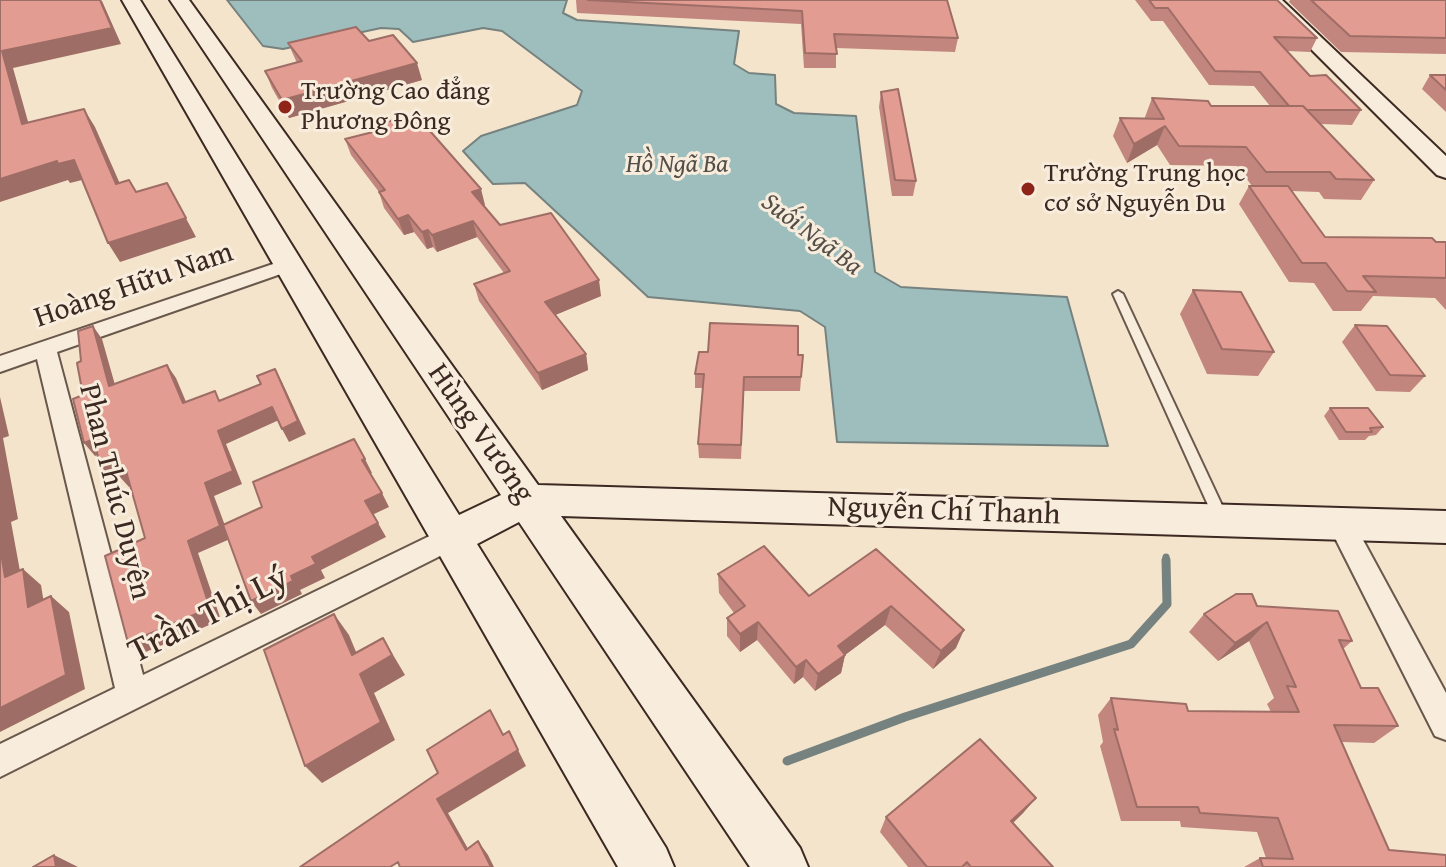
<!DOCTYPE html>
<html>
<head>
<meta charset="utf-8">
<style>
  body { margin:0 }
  canvas { display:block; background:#f4e4cb }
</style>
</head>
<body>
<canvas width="1446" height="867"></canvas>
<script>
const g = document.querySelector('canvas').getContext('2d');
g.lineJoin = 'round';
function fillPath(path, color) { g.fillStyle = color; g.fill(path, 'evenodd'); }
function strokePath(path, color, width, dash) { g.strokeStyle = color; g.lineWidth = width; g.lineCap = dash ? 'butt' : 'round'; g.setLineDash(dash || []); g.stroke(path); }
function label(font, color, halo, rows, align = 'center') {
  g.font = font + ' "Gentium Book Plus",serif'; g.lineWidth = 6; g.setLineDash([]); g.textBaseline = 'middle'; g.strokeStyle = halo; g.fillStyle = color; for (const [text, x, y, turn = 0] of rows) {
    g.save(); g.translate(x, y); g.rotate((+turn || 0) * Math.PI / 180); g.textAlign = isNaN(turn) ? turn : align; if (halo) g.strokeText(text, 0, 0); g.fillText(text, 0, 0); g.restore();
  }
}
const water = new Path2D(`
  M227,0h340l-4,13 14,7 162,11 -5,33 15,9 26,2 1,29 18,9 62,3 19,156 26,15 166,10 41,149 -271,-4 -12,-115 -25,-16 -152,-14 -123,-114 -32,1 -30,-33 18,-15 96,-31 5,-14 -80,-60 -19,-3 -70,14 -14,-13 -18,-1 -98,21 -20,-3z`);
const streamFar1 = new Path2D(`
  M1166,557v5`);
const stream = new Path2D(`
  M787,761l118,-44 226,-73 36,-40 -1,-44`);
const lane = new Path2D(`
  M1118,291l5,3 104,222 -2,4 -5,1 -5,-1 -2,-4 -100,-222z`);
const street = new Path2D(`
  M288,259l7,2 3,4 -3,4 -238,83 86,323 299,-145 9,-3 9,3 4,8 -4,8 -460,231v-33l115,-56 -78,-329 -37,13v-16z
  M1341,513l9,3 96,177v47l-11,-4 -107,-212 4,-8z`);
const secondary = new Path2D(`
  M122,0h18l319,515 42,-20 -331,-495h19l349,485 908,26v32l-885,-27 239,332 8,19h-58l-231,-345 -42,22 189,304 8,19h-56z
  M1262,0h20l164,156v22l-9,-3z`);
const wall = new Path2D(`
  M576,0h371l11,38 -3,14 -119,-4v20h-32l-3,-44 -224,-11z
  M1135,0h142l40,38 -7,14 -23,-1 23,25 51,34 -9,15 -31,-1 53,56 -13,20 -37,-1 -5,-7 -28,-1 34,46 121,5v68l-11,-12 -62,-2 -12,15h-28l-19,-28 -25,-1 -50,-78 10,-18h3l-15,-20 -67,-1 -13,-20 -30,18 -14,-27 7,-18h25v-1l7,-19 59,8h59l-16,-20 -45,-1 -46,-64h-12z
  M1290,0h156v54l-105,-2 -52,-50z
  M369,41l53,39 -133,38 -17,-30 -7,-17 32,-8 -9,-20z
  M1430,75h16v37l-24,-23z
  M881,92l35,89 -3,15h-21l-13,-89z
  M369,127l116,78 -1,1 16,19 101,71 -46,19 31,39 2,16 -46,20 -63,-89 -5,-17 30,-11 -27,-36 -40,15 -4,-5 -6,2 -13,-17 -10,3 -20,-27 -5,-16 -28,-37 -6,-16 26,-7z
  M1193,290l81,62 -16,24 -51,-2 -27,-60z
  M1355,325l70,51 -15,16 -34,-1 -34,-49z
  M798,355h5l-3,36h-56l-3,68 -42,-1 -1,-14 5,-56h-8v-14z
  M1330,408l53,19 -7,8 -7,1 -4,4h-26l-15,-24z
  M876,549l80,99 -23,21 -48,-44 -40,30 -4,18 -26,18 -12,-14 -9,7 -37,-44 -17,12 -13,-16v-18l7,-5 -15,-20 -1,-19 91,22z
  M1257,606l95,35 -9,8 18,39 37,38 -24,17 -32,-1 47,108 57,17h-202l16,-9h6l-9,-26 -76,-5 -1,-6h-59l-21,-75 3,-4 -5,-27 13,-17 77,13 83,1 -4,-8 7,-6 -25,-57 -31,20 -29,-29 15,-18z
  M1036,798l-13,15 -10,10 40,44h-145l-28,-35 6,-15z`);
const shadedWall = new Path2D(`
  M100,0l2,1 19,43 -108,24 21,75 -12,-19 -20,-73z
  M417,63l5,17 -133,38 -7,-18z
  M84,109l11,18 33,75 -12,-18z
  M1165,126l-8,19 -30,18 7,-19z
  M74,160l12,19 -16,4 -2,-3 -68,22v-23l57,-18z
  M167,183l29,54 -76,25 -12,-19z
  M481,189l4,16 -9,3 -4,-16z
  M408,215l6,17 -10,3 -6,-16z
  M473,221l4,16 -40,15 -5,-17z
  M428,230l5,17 -6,2 -5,-17z
  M599,280l2,16 -53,22 -3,-16z
  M93,326l9,13 17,60 -10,-13z
  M586,354l2,16 -46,20 -4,-17z
  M167,365l9,13 16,38 -9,-13z
  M275,369l7,13 24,52 -17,8 -7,-13z
  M0,397l9,39 -6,2 15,81 -7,3 13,71 -19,-16 -5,-30z
  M272,407l7,13 -53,24 16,40 -28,12 16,43 -32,14 23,67 -80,34 -13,-11 60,-102 17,-58 13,-52z
  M94,439l11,13 -10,4 -11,-13z
  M365,459l7,14 -2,1 -8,-14z
  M114,461l12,10 11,13 -8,3 -10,-11 -8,3 -11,-13z
  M382,493l7,14 -17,8 -7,-14z
  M378,523l8,14 -65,33 4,8 -25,12 2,4 -41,20 -10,-13 40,-25 21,-19z
  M23,569l18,16 6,37 -19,-15z
  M51,596l18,16 16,77 -85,43v-24z
  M891,606l-6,19 -40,30 -4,18 -26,18 3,-17 20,-28z
  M334,614l15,21 15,36 19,-33 22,37 -31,18 21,47 -73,43 -17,-17 47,-111z
  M758,622l-1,18 -17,12v-18z
  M1267,622l-18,19 -31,20 17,-18z
  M964,630l-8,18 -23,21 8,-18z
  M806,660l-3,17 -9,7 2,-17z
  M518,750l8,16 -78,47 28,50 -10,-13 -29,-51z
  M1036,798l-13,15 -23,22 11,-14z
  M478,841l10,14 6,12h-3z
  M54,855l24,12h-22z`);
const building = new Path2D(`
  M0,0h100l12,28 -110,23 20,73 62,-15 32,75 13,-4 7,12 31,-9 19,35 -78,25 -34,-83 -16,4 -1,-3 -57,18z
  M588,0h359l11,38 -124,-4 3,20 -32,-1 -3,-42z
  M1149,0h128l40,38 -43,-1 36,39 16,-1 35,35h-54l-4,-4h-14l-29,-34 -45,-1 -47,-63h-13z
  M1311,0h135v38l-96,-2z
  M356,27l13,14 24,-6 24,28 -135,37 -17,-29 37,-10 -14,-18z
  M1430,75h16v15z
  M898,89l18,92 -21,-1 -14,-88z
  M1152,98l56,3 3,5h92l71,74 -38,-1 -6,-7h-64l-20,-25 -67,-1 -14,-20 -31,18 -14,-26 44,1z
  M415,114l66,75 -9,3 28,33 51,-12 48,67 -54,22 41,52 -48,19 -64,-89 36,-13 -37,-50 -41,14 -4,-5 -6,2 -14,-17 -10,4 -19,-27 6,-2 -40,-51 28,-7 -4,-5z
  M1249,186h39l37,51 107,1 4,4h10v36l-83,-2 13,16 -29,-1 -21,-28h-24z
  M1193,290l48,2 33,60 -52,-3z
  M710,323l88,3v29h5l-2,22h-57l-3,68 -43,-1 6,-70h-9l4,-22h9z
  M1355,325l32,1 38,50 -35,-1z
  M93,326l16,60 58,-21 16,38 32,-12 4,10 42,-17 -4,-8 18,-7 23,52 -16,8 -10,-22 -54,24 15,40 -28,12 15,43 -32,15 22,67 -82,35 -23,-87 40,-18 -19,-67 -8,3 -4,-13 -14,5 -6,-27 -10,4 -11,-44 10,-4 -6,-32 4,-2 -3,-30z
  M1330,408h38l15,19 -13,1 2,4h-26z
  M354,439l11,20 -3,1 20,33 -17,8 13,22 -66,34 4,7 -25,12 2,5 -42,20 -28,-76 39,-18 -9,-25z
  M764,546l45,50 67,-47 88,81 -23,21 -50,-45 -53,40 7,9 -27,19 -12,-14 -10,7 -38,-45 -18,12 -13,-16 18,-12 -27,-32z
  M0,547l5,30 18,-8 5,38 23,-11 15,79 -66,33z
  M1236,594h16l5,12 81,5 14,30 -13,-1 22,48h17l20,38 -64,-1 55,125 57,5v12h-183l-3,-9 33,1 -15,-41 -78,-5 -2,-6h-61l-23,-78 4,1 -7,-32 75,6 2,7 111,1 -12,-26 9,1 -29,-65 -32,21 -31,-29z
  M334,614l18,41 31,-17 9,17 -32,19 21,48 -76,44 -41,-116z
  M490,710l13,25 6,-4 9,19 -81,49 29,51 12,-9 13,26h-91l-2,-5 -8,5h-90l138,-94 -11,-23z
  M980,739l56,59 -25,23 42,46h-82l-4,-5 -5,5h-35l-41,-50z
  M54,855l2,12h-23z`);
const markers = [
  [285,107,8,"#8f2418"],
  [1028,189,8,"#8f2418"]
];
const farPoinames = [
  ["Trường Cao đẳng",301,92],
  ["Phương Đông",301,122],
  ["Trường Trung học",1044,174],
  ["cơ sở Nguyễn Du",1044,204]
];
const farWaternames = [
  ["Hồ Ngã Ba",677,165],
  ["Suối Ngã Ba",811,235,37]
];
const streetNames = [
  ["Hoàng Hữu Nam",134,286,-19],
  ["Hùng Vương",480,434,55],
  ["Phan Thúc Duyện",114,492,76],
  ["Nguyễn Chí Thanh",944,512,2]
];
const nearStreetnames = [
  ["Trần Thị Lý",209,616,-27]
];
fillPath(water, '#9dbebd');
strokePath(water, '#76827f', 2);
strokePath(streamFar1, '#76827f', 7);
strokePath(stream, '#76827f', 9);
strokePath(lane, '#69584c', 4);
strokePath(street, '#69584c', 4);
strokePath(secondary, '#3b2922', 4);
fillPath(lane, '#f8eddd');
fillPath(street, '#f8eddd');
fillPath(secondary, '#f8eddd');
fillPath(wall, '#c2867e');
fillPath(shadedWall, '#9e6d66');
fillPath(building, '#e29c92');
strokePath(building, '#9e6d66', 2);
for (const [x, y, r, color] of markers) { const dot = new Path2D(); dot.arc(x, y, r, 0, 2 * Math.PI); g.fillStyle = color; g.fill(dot); strokePath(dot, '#f8eddd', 3); }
label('26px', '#3b2922', '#f8eddd', farPoinames, 'left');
label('italic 26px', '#544e49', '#f8eddd', farWaternames);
label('30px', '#3b2922', '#f8eddd', streetNames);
label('36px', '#3b2922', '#f8eddd', nearStreetnames);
</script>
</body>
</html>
